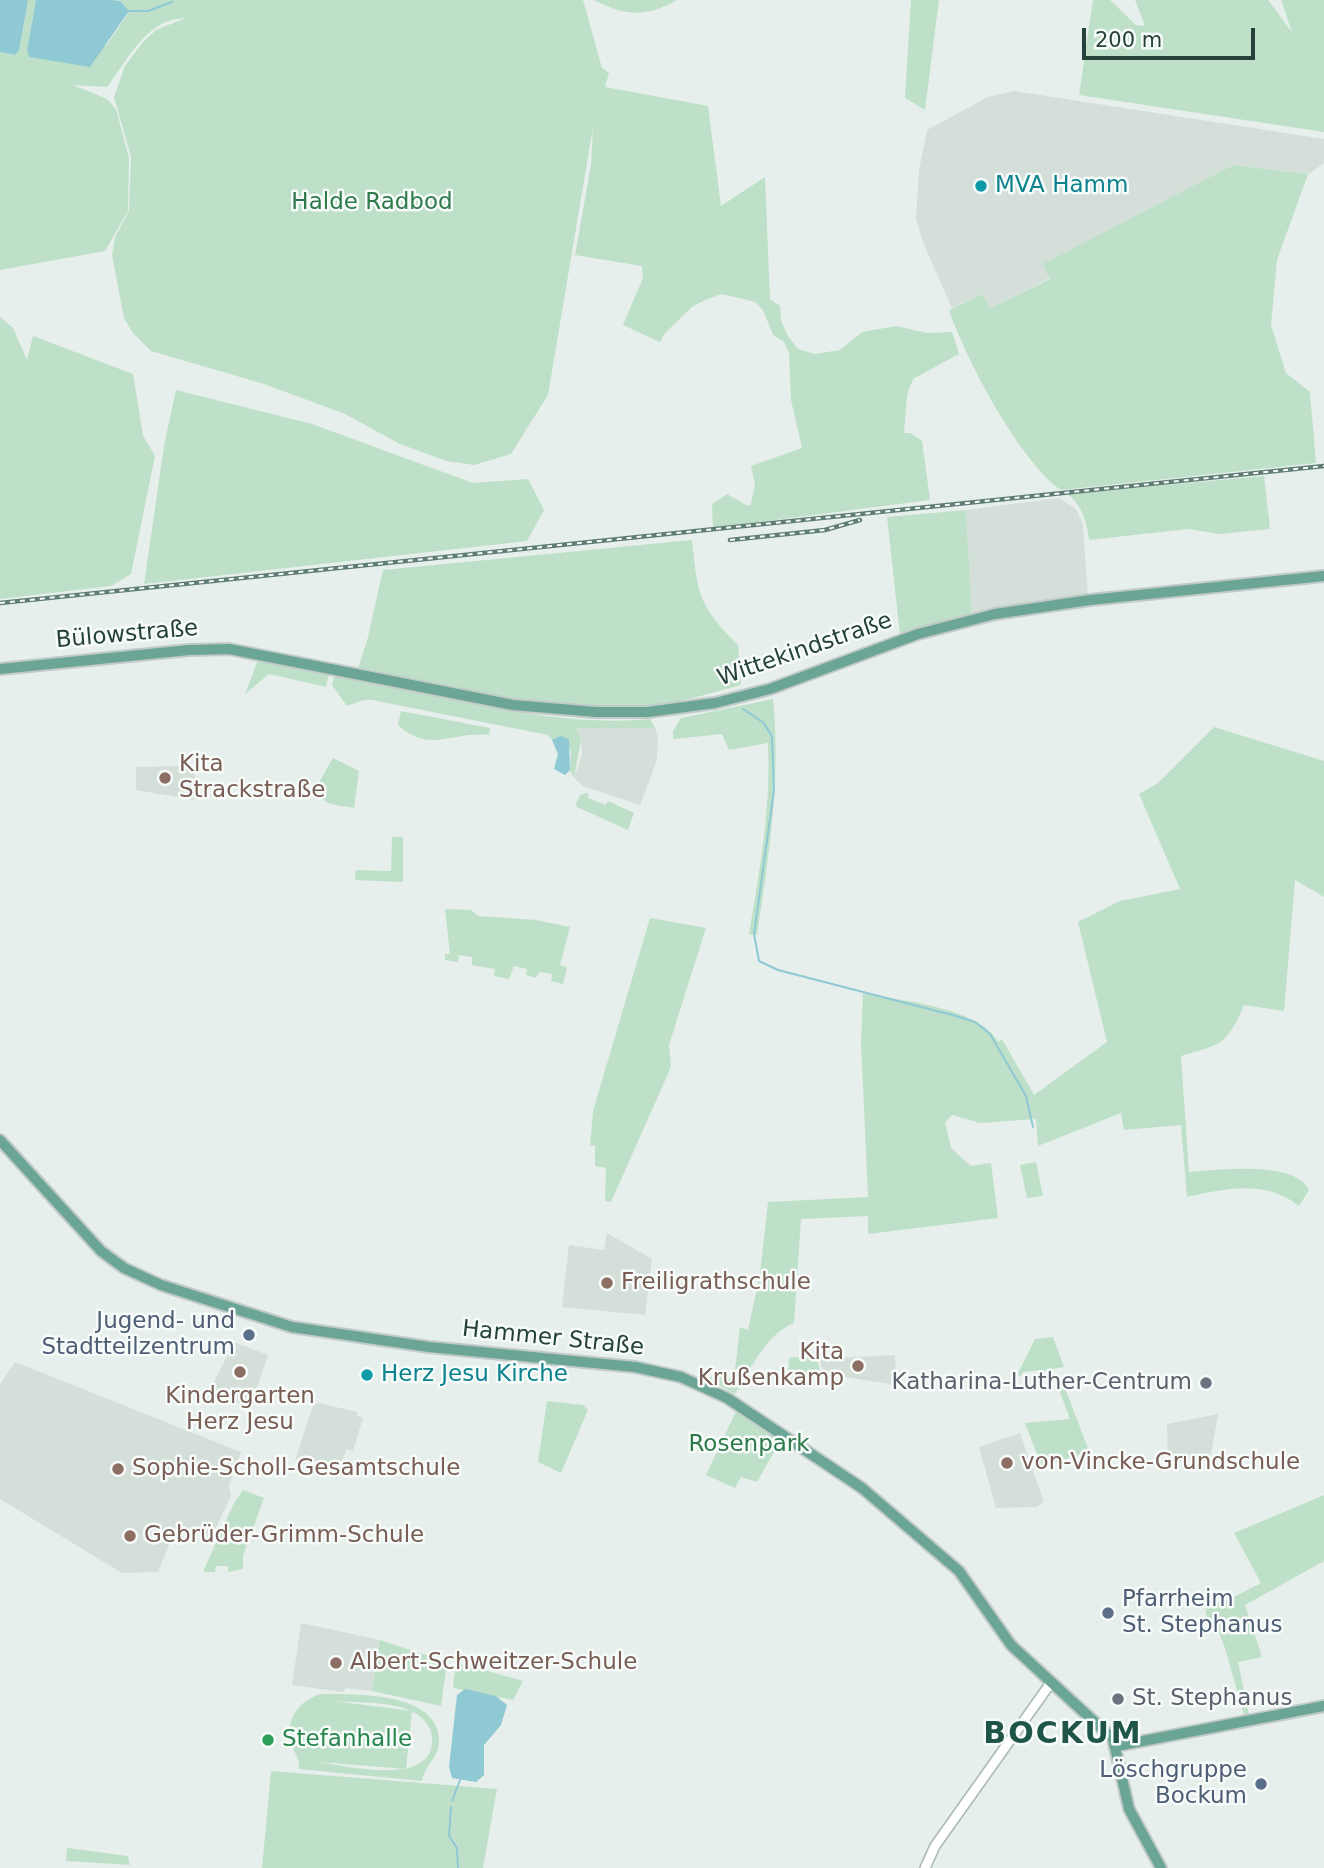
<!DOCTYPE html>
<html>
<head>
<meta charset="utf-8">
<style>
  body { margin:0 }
  #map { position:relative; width:1324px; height:1868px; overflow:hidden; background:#e6efeb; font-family:"DejaVu Sans",sans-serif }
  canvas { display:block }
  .scale { position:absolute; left:1082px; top:28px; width:173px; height:32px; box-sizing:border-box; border:4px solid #24423a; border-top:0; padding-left:9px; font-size:21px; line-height:24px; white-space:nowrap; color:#24423a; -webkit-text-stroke:5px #f7fbf9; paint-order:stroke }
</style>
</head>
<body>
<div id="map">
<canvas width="1324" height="1868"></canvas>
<div class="scale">200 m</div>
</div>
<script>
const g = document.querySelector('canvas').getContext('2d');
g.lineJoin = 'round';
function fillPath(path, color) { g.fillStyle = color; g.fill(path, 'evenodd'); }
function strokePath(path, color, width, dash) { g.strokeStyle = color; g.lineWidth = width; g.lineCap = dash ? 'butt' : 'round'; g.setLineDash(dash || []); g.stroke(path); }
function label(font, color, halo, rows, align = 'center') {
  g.font = font + ' "DejaVu Sans",sans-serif'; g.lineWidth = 5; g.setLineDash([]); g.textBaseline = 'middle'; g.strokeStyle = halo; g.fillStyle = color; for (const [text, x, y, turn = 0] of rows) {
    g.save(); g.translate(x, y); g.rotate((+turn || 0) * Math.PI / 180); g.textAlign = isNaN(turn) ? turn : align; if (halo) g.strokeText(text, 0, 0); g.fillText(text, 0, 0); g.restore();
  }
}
const built = new Path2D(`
  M1014,91l310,48v24l-15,11 -76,-9 -189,99 6,14 -59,30 -9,-14 -30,14 -30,-68 -6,-22 3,-48 8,-40 61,-33z
  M1059,498l17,11 7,15 5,75 -116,18 -6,-107z
  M576,728h79l3,9 -1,23 -17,45 -57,-19 -9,-8 8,-24 -1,-14z
  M195,766l-1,34 -58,-10v-23z
  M607,1233l45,26 -7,56 -83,-8 7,-62 35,5z
  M234,1342l34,13 -18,53 -40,-18z
  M895,1355l1,24 -5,5 -47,-7v-4l-20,1 -5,-15z
  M15,1362l226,90 -12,34 2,10 -20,42 -33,-14 -20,48 -36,1 -122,-74v-115z
  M314,1402l44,10 -1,4 6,2 -10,33 -7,-2 -9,30 -42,-18z
  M1218,1414l-7,41 -43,9 -1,-40z
  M1020,1433l24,69 -7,5 -41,1 -17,-61z
  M301,1623l79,17 -8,51 -26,-3 -3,4 -51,-7z`);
const green = new Path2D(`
  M28,0h8l-9,50 79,-4 23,-34 -9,-11 -8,-1h471l19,68 7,5 -4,14 103,19 13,100 44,-29 5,122 10,7 1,15 7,15 10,13 17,5 25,-4 22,-18 34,-6 31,7 25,-1 7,22 -46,25 -6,16 -3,38h6l12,8 8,59 -217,28 -1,-24 15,-10 21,12 3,-2 4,-19 -4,-19 51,-18 -11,-48 -2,-47 -5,-11 -11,-7 -10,-25 -8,-8 -33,-8 -17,6 -13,7 -28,27 -4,8 -37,-17 20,-47 -1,-12 -67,-11 16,-90 2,-38 -45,268 -37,59 -37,11 -28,-4 -46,-17 -55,-30 -81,-30 -113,-33 -18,-18 -9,-15 -12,-63 3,-18 14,-26 2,-54 -17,-60 11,-31 17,-23 14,-13 30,-12c-41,1 -57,41 -79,69l-34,-2 34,14 9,10 13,49 -1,53 -23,40 -105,19v-218l15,3 4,-4z
  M594,0h83c-32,18 -51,16 -83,0z
  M911,0h28l-14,110 -20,-12z
  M1093,0h17l26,25 9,1 -10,-26h133l24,32 -11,-32h43v132l-245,-37z
  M1233,165l75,9 -31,86 -6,65 15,48 24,19 6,71 -255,27c-41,-28 -96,-132 -112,-180l33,-16 9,14 59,-29 -7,-15z
  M0,317l13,11 14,32 6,-24 100,38 10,62 12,20 -24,118 -20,12 -111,13z
  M176,390l136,34 161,59 55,-4 16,31 -17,31 -383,43 20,-138z
  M1264,476l6,53 -51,5 -31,-5 -99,11c-2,-18 -7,-34 -21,-46z
  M966,510l6,107 -72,18 -13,-118z
  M692,540c6,55 6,65 46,105l3,40c-41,11 -82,24 -125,24 -87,1 -174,-22 -259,-38l10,-30 16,-71z
  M259,657l71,14 -4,16 -57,-13 -24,20z
  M335,672c97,21 216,57 315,47l5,9h-79l5,12 -7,38 -4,-8 1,-19 -11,-15 -8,4 -4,-5 -176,-35h-8l-17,6 -15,-21z
  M773,699c8,80 -4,157 -16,236l-8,-1c11,-64 22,-126 19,-191l-39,7 -7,-16 -49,5v-8l8,-13z
  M401,711l89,17 -1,7c-37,-4 -61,19 -91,-10z
  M1214,727l110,34v136l-29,-17 -11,131 -40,-6c-18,41 -22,39 -63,51l8,116c29,-2 106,-12 120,18l-10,16c-35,-27 -72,-17 -112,-9l-6,-72 -57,5 -3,-17 -83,33 -2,-27 -56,4 -28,-8 -7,8 6,25 20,18 20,-3 7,55 -130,16v-18l-67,3 -7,104c-28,11 -44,47 -59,71l-30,-17 29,1 6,-51 8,3 12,-56 8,-72 100,-5 -7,-154 2,-50c37,8 117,14 135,49l4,-3 32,56 73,-53 -29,-120 42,-21 60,-12 -41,-95 19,-11z
  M333,758l26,13 -5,37 -24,-4 -17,-11z
  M586,793l3,1 -1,4 18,7 2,-4 26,12 -6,17 -53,-24 5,-11z
  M392,837h11v45l-48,-2 1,-10 35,1z
  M445,909l26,1 7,6 58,4 34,7 -10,38 7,2 -4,17 -12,-3 1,-7 -13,-2 -3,6 -10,-3 1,-6 -13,-3 -5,13 -15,-3 1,-7 -23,-4v-8l-13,-2 -1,7 -13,-2v-6h5z
  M650,918l56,10 -37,117 2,22 -60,135 -6,-1 1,-33 -11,-2v-20l-5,-1 3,-34z
  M1036,1162l7,34 -16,2 -7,-33z
  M1053,1337l11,30 -18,3 -5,4v-4l-18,2 -3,5 -2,-4 17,-34z
  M816,1356l4,15 -10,-1 -1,9 -21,-3 1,-18z
  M1054,1376l8,4 27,71 -47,16 -17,-44 45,-4z
  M547,1401l36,4 5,5 -27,63 -23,-11z
  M738,1407l45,29 -26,46 -16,-5 -6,11 -29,-13z
  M243,1490l21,8 -21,58v13l-15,3v-6h-12l-1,6h-12l30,-67z
  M1324,1495v66l-79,44 17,52 -24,5 11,53h-5l-19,-67 -8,-20 -10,-5 -2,-19 19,-2 37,-19 -27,-50z
  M380,1640l67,22 -6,44 -69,-15z
  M456,1662l67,19 -10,19 -60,-12z
  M320,1694c36,0 121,-2 119,48 -1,17 -15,24 -17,39l-123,-12c1,-12 -5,-15 -8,-27 -6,-23 8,-41 29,-48zM334,1701c30,3 84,-3 97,30 12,58 -81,36 -112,31l87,7 6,-58z
  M271,1771l226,18 -14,79h-221z
  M67,1848l61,8 2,9 -64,-4z`);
const water = new Path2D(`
  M0,0h28l-9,51 -4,4 -15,-3z
  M36,0h76l8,1 9,10 -39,56 -61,-10 -2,-7z
  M560,736l9,3 1,31 -5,5 -11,-6 4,-15 -6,-14z
  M465,1689l31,7 11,9 -6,20 -17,20v30l-8,7 -24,-4 -3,-11 8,-72z`);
const stream = new Path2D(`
  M129,11h19l24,-9
  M743,709l21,14 8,14 2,53 -20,144 5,27 19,9 178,46 19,6 15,12 36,62 7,31
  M452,1801l8,-21
  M451,1807l-2,29 8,12 1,20`);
const minor = new Path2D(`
  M925,1868l10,-22 115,-162`);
const major = new Path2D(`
  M0,669l189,-19 40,-1 284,56 83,7h52l67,-9 55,-14 148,-55 77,-20 95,-14 234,-24
  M0,1140l101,111 23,17 37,17 131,42 137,20 206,20 46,10 46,21 135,90 97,83 52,74 102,94 16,70 32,59
  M1117,1746l207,-40`);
const rail = new Path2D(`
  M730,540l95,-10 35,-10
  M0,603l1324,-137`);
const markers = [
  [981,186,7,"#0f9aa8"],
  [165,778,7,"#8d6e63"],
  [607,1283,7,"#8d6e63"],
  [249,1335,7,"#5c6f8a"],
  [858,1366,7,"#8d6e63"],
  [240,1372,7,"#8d6e63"],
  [367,1375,7,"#0f9aa8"],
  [1206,1383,7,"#6b7280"],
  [1007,1463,7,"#8d6e63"],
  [118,1469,7,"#8d6e63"],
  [130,1536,7,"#8d6e63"],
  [1108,1613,7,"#5c6f8a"],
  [336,1663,7,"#8d6e63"],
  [1118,1699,7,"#6b7280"],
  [268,1740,7,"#2e9e5b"],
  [1261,1784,7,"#5c6f8a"]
];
const cultureNames = [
  ["MVA Hamm",995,186],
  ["Herz Jesu Kirche",381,1375]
];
const parkNames = [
  ["Halde Radbod",372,203],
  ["Rosenpark",749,1445]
];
const streetNames = [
  ["Bülowstraße",127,635,-5],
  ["Wittekindstraße",805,650,-19],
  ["Hammer Straße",553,1339,6]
];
const educationNames = [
  ["Kita",179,765],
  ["Strackstraße",179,791],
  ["Freiligrathschule",621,1283],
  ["Kita",844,1353,"right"],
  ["Krußenkamp",844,1379,"right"],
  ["Kindergarten",240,1397,"center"],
  ["Herz Jesu",240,1423,"center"],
  ["von-Vincke-Grundschule",1021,1463],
  ["Sophie-Scholl-Gesamtschule",132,1469],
  ["Gebrüder-Grimm-Schule",144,1536],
  ["Albert-Schweitzer-Schule",350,1663]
];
const serviceNames = [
  ["Jugend- und",235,1322],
  ["Stadtteilzentrum",235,1348],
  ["Pfarrheim",1122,1600,"left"],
  ["St. Stephanus",1122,1626,"left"],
  ["Löschgruppe",1247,1771],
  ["Bockum",1247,1797]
];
const worshipNames = [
  ["Katharina-Luther-Centrum",1192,1383],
  ["St. Stephanus",1132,1699,"left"]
];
const leisureNames = [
  ["Stefanhalle",282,1740]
];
const districtNames = [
  ["BOCKUM",1063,1735]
];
fillPath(built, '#d4dfda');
fillPath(green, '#bfe0c8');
fillPath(water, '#8ec9d4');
strokePath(stream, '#8ec9d4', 2);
strokePath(minor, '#a8b8b2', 12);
strokePath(major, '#c2cac8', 14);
strokePath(minor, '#fff', 9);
strokePath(major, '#6aa596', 10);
strokePath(rail, '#5f7d75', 4.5);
strokePath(rail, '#f7fbf9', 2, [5]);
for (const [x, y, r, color] of markers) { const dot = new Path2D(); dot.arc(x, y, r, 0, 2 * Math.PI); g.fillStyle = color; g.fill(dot); strokePath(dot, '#f7fbf9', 2.5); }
label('23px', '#0d838f', '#f7fbf9', cultureNames, 'left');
label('23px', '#2d7a4b', '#f7fbf9', parkNames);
label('23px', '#24423a', '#f7fbf9', streetNames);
label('23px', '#785e54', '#f7fbf9', educationNames, 'left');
label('23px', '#4e5e75', '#f7fbf9', serviceNames, 'right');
label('23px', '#5b616d', '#f7fbf9', worshipNames, 'right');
label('23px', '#27864d', '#f7fbf9', leisureNames, 'left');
g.letterSpacing = '2px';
label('bold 30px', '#1f5548', '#f7fbf9', districtNames);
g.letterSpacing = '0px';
</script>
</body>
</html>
